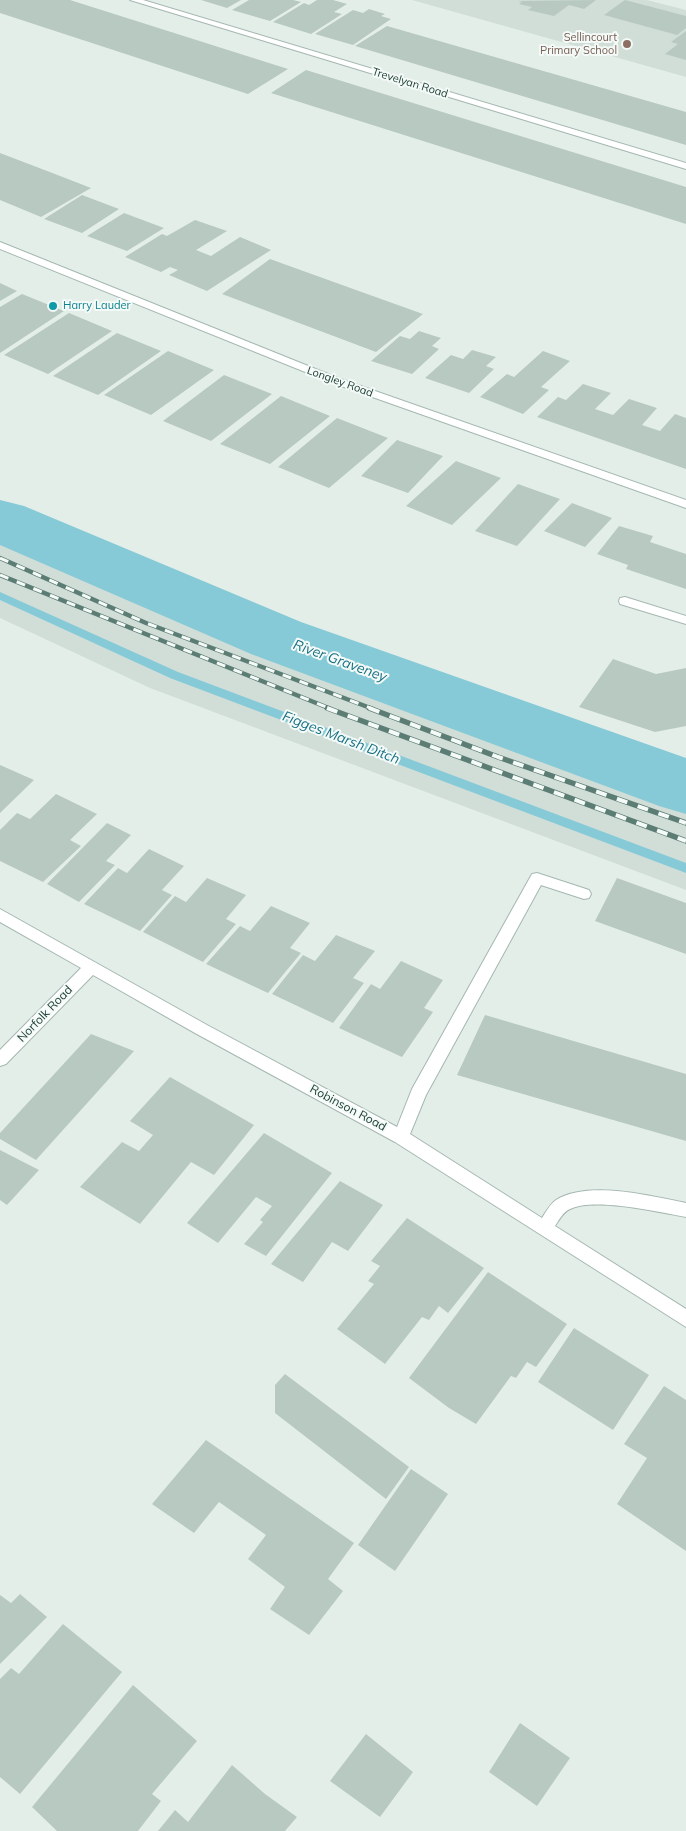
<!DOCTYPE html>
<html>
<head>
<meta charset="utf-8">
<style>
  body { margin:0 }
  canvas { display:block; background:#e3eee9 }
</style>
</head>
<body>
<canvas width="686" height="1831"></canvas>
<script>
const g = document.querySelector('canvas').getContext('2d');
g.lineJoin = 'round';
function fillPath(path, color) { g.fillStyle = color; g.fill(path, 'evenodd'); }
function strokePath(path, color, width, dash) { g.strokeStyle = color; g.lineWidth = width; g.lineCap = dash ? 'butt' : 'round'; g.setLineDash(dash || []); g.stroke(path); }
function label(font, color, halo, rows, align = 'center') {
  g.font = font + ' Mulish,sans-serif'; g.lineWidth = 4; g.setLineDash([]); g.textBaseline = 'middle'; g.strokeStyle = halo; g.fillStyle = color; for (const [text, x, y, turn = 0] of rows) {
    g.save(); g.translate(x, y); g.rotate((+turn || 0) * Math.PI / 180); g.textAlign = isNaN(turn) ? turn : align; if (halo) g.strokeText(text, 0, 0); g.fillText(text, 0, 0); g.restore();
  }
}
const built = new Path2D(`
  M412,0h235l39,10v67z
  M0,506l100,43 309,122 64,23 2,-2 211,72v126l-536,-202 -150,-70z`);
const stream = new Path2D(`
  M0,592l178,80 508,191v10l-516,-195 -170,-78z`);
const river = new Path2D(`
  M0,500l24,6 277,116 385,136v56l-27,-8 -408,-152 -251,-109z`);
const building = new Path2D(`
  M0,0h70l218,69 -40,25 -248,-81z
  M201,0h40l-14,8z
  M249,0h44l8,2 -31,19 -38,-11z
  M317,0h16l14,4 -13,8 8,2 -31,20 -38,-12 31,-19 5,2z
  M596,0l-12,9 -15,-4 -15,11 -26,-6 4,-3 -13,-3 3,-2 -4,-1z
  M625,0l61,16v12l-9,7 -73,-20z
  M369,9l16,5 -4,2 10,3 -38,26 -38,-11 38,-24 10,3z
  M387,26l299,86v33l-331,-99z
  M686,31v29l-21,-6 13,-10 -7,-2z
  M306,70l380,117v37l-415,-131z
  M0,153l55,21 36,14 -50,29 -41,-17z
  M82,195l37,14 -37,24 -38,-14z
  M124,213l40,15 -37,23 -40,-15z
  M195,220l32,11 -31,19 15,6 29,-19 31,13 -64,41 -38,-16 9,-5 -8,-3 -9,5 -36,-15 37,-23 5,2z
  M270,259l86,31 67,24 -47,38 -154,-58z
  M0,283l17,8 -17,10z
  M22,294l42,17 -64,42v-46z
  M69,313l43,18 -64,43 -44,-19z
  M419,331l22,7 -9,8 7,3 -27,25 -41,-13 29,-25 10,3z
  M117,333l44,18 -63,44 -45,-19z
  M472,350l24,7 -10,9 8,3 -25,24 -44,-15 26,-23 12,4z
  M168,351l46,19 -63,45 -47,-20z
  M543,351l27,10 -29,26 8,3 -26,24 -43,-17 27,-23 7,3z
  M224,375l48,19 -61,47 -48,-20z
  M583,384l28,9 -16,16 18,6 16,-16 28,9 -15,17 18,6 15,-17 11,4v51l-149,-52 21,-20 8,3z
  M281,396l49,20 -60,48 -50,-20z
  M337,418l51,20 -59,50 -51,-21z
  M397,440l46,16 -35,37 -47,-17z
  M456,461l45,17 -49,47 -46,-19z
  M518,484l42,15 -43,47 -42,-15z
  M572,503l40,15 -27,29 -41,-16z
  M619,526l34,10 -3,6 36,12v35l-60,-20 2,-4 -31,-11z
  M613,659l43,15 30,-6v58l-31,6 -76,-25z
  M0,765l34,15 -34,33z
  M56,794l41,20 -27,26 11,6 -38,36 -43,-21v-31l17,-17 13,6z
  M107,823l24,12 -25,26 9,4 -36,37 -32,-18z
  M149,849l35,17 -22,24 10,5 -32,36 -56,-27 34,-36 9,5z
  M207,878l39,17 -20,24 10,5 -33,38 -60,-30 32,-36 11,6z
  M617,878l69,25v51l-91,-33z
  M271,906l39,17 -20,25 11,5 -33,40 -62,-29 34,-38 10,5z
  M336,935l39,16 -22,27 11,5 -31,40 -61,-29 31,-39 12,6z
  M401,961l42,19 -19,28 9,4 -31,45 -63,-29 32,-44 9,5z
  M485,1015l201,59v67l-229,-66z
  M91,1034l43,17 -98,109 -36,-21v-6z
  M170,1077l84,48 -40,50 -23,-13 -51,62 -60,-37 42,-45 17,9 14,-16 -23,-14z
  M264,1133l68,40 -66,83 -22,-12 19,-22 -3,-2 12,-14 -16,-9 -38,46 -31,-20z
  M0,1150l39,20 -32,35 -7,-5z
  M340,1181l43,24 -35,46 -16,-9 -29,40 -32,-18z
  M407,1218l77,50 -36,45 -9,-7 -10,14 -7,-3 -37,47 -48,-35 37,-45 -6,-3 12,-15 -9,-5z
  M488,1272l79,52 -31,43 -9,-5 -11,16 -5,-2 -35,48 -27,-16 -40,-30z
  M574,1328l75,47 -36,55 -75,-48z
  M285,1374l124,93 -23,32 -111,-86v-28z
  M664,1386l22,14v151l-69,-47 30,-46 -23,-14z
  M206,1440l148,103 -26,36 15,12 -34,44 -39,-26 15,-22 -37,-28 18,-24 -47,-33 -25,31 -42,-29z
  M411,1469l37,25 -53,77 -37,-26z
  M20,1594l27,23 -47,47v-69l11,8z
  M63,1624l59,48 -102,122 -20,-17v-98l11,-11 8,6z
  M133,1685l64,56 -45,53 9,7 -23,30h-81l-25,-24z
  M520,1723l50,35 -33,48 -48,-34z
  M366,1734l47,38 -33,45 -50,-36z
  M232,1765l33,29 32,23 -12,14h-127l17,-21 13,12z`);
const minor = new Path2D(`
  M130,0h13l543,163v6z
  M0,242l338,136 348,122v8l-356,-126 -330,-133z
  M625,597l61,19v8l-66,-20 -1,-3 1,-3z
  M537,873l52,17 2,4 -2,4 -5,1 -43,-14 -115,210 -16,39 132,84c4,-6 8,-14 14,-18 32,-20 95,-4 130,3v14c-27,-5 -92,-20 -116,-8 -7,3 -11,11 -15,17l131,83v18l-291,-185 -200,-109 -102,-58 -87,89 -6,2v-16l81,-82 -81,-46v-13l207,116 190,102 15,-38 120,-215z`);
const railFar1 = new Path2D(`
  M0,558l146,65 227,86
  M0,575l331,134`);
const rail = new Path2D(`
  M327,708l359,133
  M369,708l129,49 188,66`);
const markers = [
  [627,44,5,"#8d6e63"],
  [53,306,5,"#0f9aa8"]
];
const farEducationnames = [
  ["Sellincourt",617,38],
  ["Primary School",617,51]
];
const farStreetnames = [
  ["Trevelyan Road",410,83,17],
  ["Longley Road",340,382,20]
];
const farCulturenames = [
  ["Harry Lauder",63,306]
];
const streetNames = [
  ["Norfolk Road",45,1014,-46],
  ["Robinson Road",348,1108,28]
];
const waterNames = [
  ["River Graveney",340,661,20],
  ["Figges Marsh Ditch",341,738,21]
];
fillPath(built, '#d1ded8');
fillPath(stream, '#87cad7');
fillPath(river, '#87cad7');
fillPath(building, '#b8c9c2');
strokePath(minor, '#a5b7b1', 2);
fillPath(minor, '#fff');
strokePath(railFar1, '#5c7d74', 4.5);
strokePath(rail, '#5c7d74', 5.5);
strokePath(railFar1, '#f4faf7', 3, [9]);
strokePath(rail, '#f4faf7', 4, [11]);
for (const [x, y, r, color] of markers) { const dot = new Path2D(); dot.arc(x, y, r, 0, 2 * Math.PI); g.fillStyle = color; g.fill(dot); strokePath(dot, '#f4faf7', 2); }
label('11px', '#785e54', '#f4faf7', farEducationnames, 'right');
label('11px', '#214139', '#f4faf7', farStreetnames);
label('11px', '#0d838f', '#f4faf7', farCulturenames, 'left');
label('12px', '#214139', '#f4faf7', streetNames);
label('italic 14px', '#166f83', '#f4faf7', waterNames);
</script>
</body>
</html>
